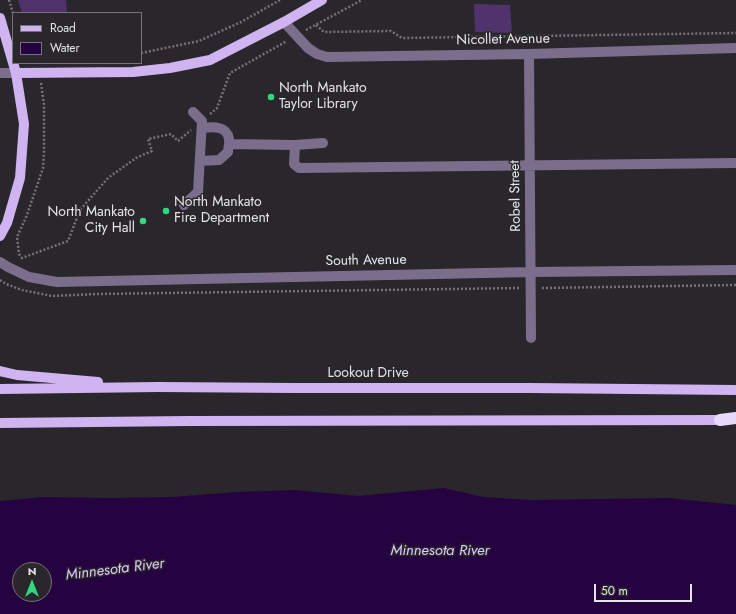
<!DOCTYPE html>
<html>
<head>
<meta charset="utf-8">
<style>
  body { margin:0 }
  #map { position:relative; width:736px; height:614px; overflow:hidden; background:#29272b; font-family:Jost,sans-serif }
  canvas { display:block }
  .legend { position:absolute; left:12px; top:12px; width:130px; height:52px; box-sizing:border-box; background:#29272b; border:1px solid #747376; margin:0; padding:5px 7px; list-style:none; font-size:12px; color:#e5e4e7 }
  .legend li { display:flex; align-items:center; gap:8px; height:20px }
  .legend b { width:20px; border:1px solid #747376 }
  .north { position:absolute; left:12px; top:562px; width:40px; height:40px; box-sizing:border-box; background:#29272b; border:1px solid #747376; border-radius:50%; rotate:0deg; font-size:11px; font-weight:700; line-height:16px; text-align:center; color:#e5e4e7 }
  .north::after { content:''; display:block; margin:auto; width:14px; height:18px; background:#31d882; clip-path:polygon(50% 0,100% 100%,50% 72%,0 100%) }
  .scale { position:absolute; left:594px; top:584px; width:98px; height:18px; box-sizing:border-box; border:2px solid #e5e4e7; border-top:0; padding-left:5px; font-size:12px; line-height:14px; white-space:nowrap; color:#e5e4e7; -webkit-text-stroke:3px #29272b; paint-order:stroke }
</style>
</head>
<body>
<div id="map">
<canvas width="736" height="614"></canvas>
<ul class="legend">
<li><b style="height:5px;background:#d0b4f2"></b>Road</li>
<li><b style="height:11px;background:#250240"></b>Water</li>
</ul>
<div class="north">N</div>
<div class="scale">50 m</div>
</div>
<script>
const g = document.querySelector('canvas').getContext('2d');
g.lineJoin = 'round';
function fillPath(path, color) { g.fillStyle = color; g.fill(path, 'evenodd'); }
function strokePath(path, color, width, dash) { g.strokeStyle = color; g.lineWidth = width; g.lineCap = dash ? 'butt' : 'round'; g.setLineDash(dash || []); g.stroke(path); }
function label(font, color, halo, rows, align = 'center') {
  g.font = font + ' Jost,sans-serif'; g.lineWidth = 3; g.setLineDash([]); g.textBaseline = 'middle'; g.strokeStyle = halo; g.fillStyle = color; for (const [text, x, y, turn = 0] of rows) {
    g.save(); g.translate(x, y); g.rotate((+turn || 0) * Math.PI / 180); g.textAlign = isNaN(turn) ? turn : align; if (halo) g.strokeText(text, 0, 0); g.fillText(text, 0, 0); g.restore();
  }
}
const green = new Path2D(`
  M18,0h48l1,13h-45z
  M474,4l36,1 2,28 -37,-1z`);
const water = new Path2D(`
  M444,488l39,9 48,3 138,-2 67,7v109h-736v-113l43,-4 66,1 64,-1 64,-5 58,-2 63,6zM20,570h24v24h-24z`);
const path = new Path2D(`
  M9,0l4,13
  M316,25l8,7 67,-1 11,7 334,-5
  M306,30l56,-30
  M141,53l58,-12 42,-19 39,-22
  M41,83l3,22v47l-1,16 -16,47 -10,22 2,17 3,4 46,-17 12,-31 28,-32 28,-20 16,-7 -4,-12 23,-5 7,7 13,-11
  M210,114l7,-6 13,-35 57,-32
  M0,280l6,4 16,6 30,6 45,-2 424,-6
  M542,288l194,-3`);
const minor = new Path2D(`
  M284,22l24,26 9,6 10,3 202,-3 207,-6
  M529,54l2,284
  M0,73h16
  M229,144l66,1 28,-2
  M295,145l-1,19 5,4 437,-5
  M200,161l19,-1 9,-8c0,-4 2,-9 1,-13 -2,-14 -17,-12 -27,-11
  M184,205l14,-13 4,-71 -9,-9
  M0,262l8,5 21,10 28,5 474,-10 205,-2`);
const major = new Path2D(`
  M0,18l16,55 8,51 -4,54 -13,45 -7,13
  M16,73l117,-1 37,-4 40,-8 74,-38 38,-22
  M0,371l17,4 81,7
  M0,389l158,-2 136,1h235l207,2
  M0,423l190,-2 530,-1`);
const highway = new Path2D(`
  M720,420l16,-2`);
const markers = [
  [271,97,4,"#31d882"],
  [166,211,4,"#31d882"],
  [143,221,4,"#31d882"]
];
const streetNames = [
  ["Nicollet Avenue",503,40,-1],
  ["Robel Street",516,196,-91],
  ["South Avenue",366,261,-1],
  ["Lookout Drive",368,374]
];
const poiNames = [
  ["North Mankato",279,89],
  ["Taylor Library",279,105],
  ["North Mankato",174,203],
  ["Fire Department",174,219],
  ["North Mankato",135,213,"right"],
  ["City Hall",135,229,"right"]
];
const waterNames = [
  ["Minnesota River",440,551],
  ["Minnesota River",115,570,-7]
];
fillPath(green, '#50336d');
fillPath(water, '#250240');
strokePath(path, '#747376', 2.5, [2, 2]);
strokePath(minor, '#7b6e8c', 10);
strokePath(major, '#d0b4f2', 10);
strokePath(highway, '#e7daf9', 12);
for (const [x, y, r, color] of markers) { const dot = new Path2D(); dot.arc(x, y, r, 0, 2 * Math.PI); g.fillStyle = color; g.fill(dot); strokePath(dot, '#29272b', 1.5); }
label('14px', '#e5e4e7', '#29272b', streetNames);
label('14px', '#e5e4e7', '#29272b', poiNames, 'left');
label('italic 15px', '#dec5fe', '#29272b', waterNames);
</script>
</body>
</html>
